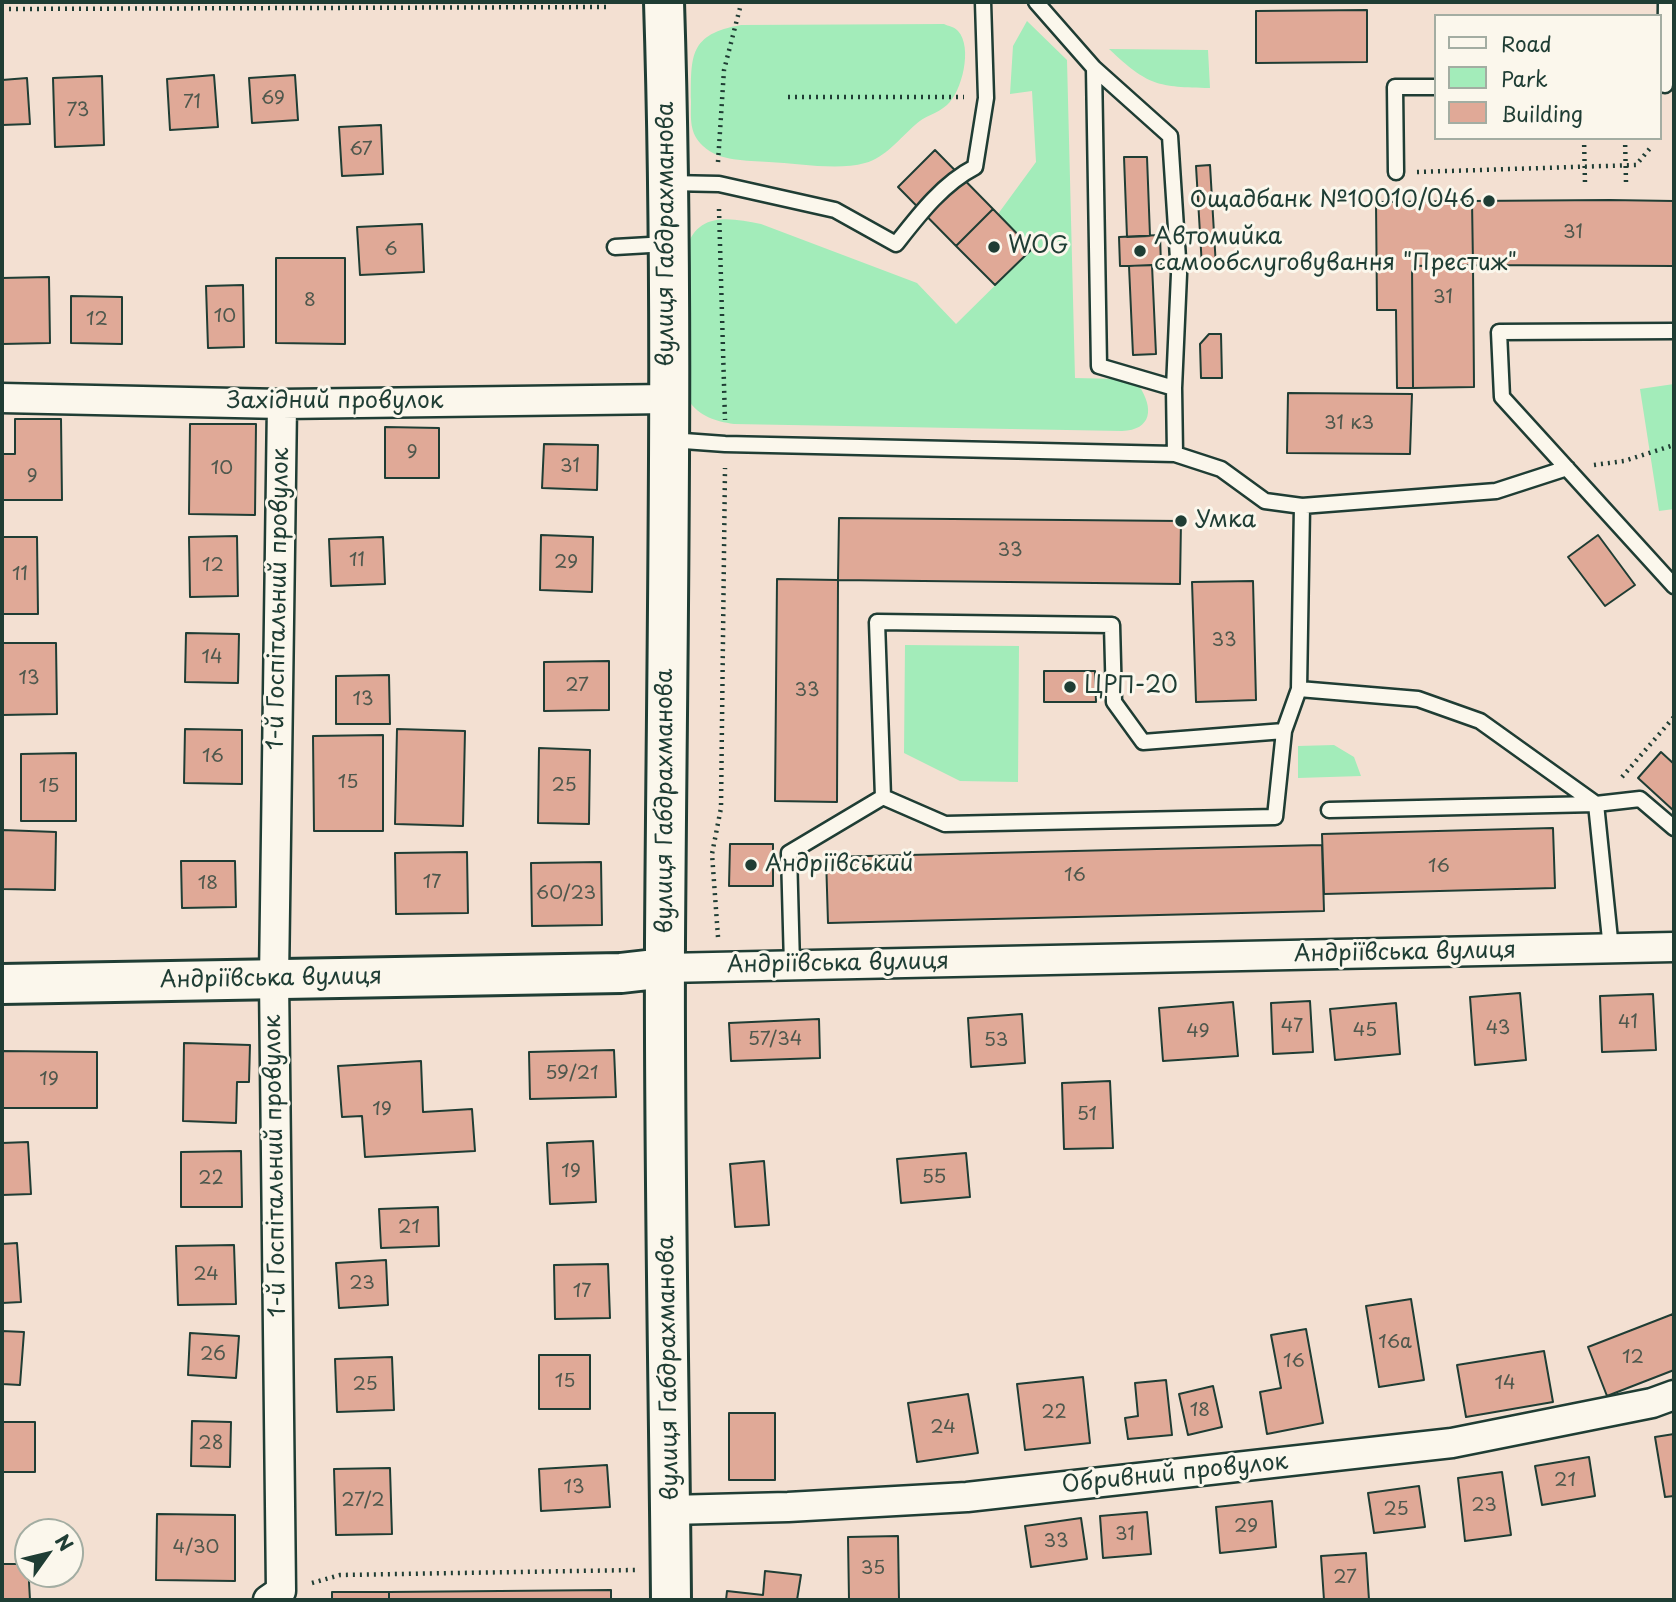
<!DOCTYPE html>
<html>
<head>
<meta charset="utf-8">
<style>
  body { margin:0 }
  #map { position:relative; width:1676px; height:1602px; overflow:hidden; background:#f3e0d2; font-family:"Playpen Sans",sans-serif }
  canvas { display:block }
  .frame { position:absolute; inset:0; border:4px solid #1f3d34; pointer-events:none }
  .legend { position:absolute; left:1434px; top:14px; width:228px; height:126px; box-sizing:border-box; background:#fbf7ec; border:2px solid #a3ada2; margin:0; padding:9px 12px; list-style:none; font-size:21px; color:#1f3d34 }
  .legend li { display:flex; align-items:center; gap:14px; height:35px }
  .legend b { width:35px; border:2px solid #a3ada2 }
  .north { position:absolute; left:14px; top:1518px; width:70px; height:70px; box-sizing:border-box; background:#fbf7ec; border:2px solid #a3ada2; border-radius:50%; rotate:56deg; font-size:19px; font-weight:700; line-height:28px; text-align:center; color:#1f3d34 }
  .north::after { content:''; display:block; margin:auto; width:24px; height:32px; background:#1f3d34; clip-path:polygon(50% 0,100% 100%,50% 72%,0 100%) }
</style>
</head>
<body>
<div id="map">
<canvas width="1676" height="1602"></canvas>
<div class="frame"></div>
<ul class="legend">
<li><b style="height:9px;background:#fbf7ec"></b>Road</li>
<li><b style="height:19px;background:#a3ecba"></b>Park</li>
<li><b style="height:19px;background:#e0a997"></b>Building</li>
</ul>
<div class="north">N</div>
</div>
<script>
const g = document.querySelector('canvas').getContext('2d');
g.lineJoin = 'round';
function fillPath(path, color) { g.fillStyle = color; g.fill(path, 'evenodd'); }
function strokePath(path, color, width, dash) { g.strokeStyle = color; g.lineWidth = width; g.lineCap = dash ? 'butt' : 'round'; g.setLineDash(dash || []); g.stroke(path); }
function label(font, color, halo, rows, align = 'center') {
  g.font = font + ' "Playpen Sans",sans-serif'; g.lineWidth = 6; g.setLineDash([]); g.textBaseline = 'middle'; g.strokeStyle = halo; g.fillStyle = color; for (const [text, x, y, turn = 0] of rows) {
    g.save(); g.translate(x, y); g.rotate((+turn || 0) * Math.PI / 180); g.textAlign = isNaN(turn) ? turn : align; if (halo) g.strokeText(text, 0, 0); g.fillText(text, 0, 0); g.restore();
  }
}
const green = new Path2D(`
  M1027,21l40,39 8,318 45,1 19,7c15,22 13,44 -17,45l-388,-7c-19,-3 -34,-7 -46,-24l-2,-150c11,-39 44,-32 75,-26l156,59 39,41 76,-75 -34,-35 38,-52 -4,-71 -22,3 3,-48z
  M944,24c4,2 11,3 14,7 15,16 4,61 -11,74 -10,9 -23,11 -32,20 -15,13 -30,33 -50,38 -28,8 -68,0 -96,-1 -23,-2 -49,0 -66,-16 -14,-13 -12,-27 -12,-45 0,-45 -2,-67 50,-76z
  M1109,49l99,1 2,38c-52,-1 -62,-2 -101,-39z
  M1674,384v125l-15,2 -19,-122z
  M905,645l114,1 -1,136 -58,-1 -56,-28z
  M1334,745l20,12 7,19 -63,2v-32z`);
const building = new Path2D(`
  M1367,10v52l-111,1v-52z
  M214,75l4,52 -48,3 -3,-51z
  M295,75l3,45 -46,3 -3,-45z
  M102,76l2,69 -49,2 -2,-69z
  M27,78l3,46 -28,1v-45z
  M381,125l2,49 -41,2 -3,-49z
  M935,150l58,59 -37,37 -58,-59z
  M1124,157h23l3,79 -23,1z
  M1210,165l6,102h-14l-6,-101z
  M1609,200l65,1v65l-201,-1 -1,-64z
  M1472,201l1,64 -61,1 1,122h-16l-1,-78h-19l-1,-108z
  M993,209l39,40 -37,36 -39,-39z
  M422,224l2,48 -64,3 -3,-48z
  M1160,235l1,30 -41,1 -1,-29z
  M276,258h69v86l-69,-1z
  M1152,265l4,89 -23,1 -4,-89z
  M1473,265l1,122 -61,1 -1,-122z
  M49,277l1,66 -48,1v-66z
  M243,285l1,62 -36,1 -2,-62z
  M71,296l51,1v47l-51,-1z
  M1209,334h12l1,44h-21l-1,-34z
  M1288,393l124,1 -2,60 -123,-1z
  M15,419h46l1,81h-60v-46h13z
  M190,424h66l-1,91 -66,-1z
  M385,427l54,1v50h-54z
  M544,444l54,1 -1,45 -55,-2z
  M839,518l342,3 -1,63 -342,-4z
  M541,535l52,2 -1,55 -52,-2z
  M1598,535l37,50 -30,21 -37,-49z
  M237,536l1,60 -48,1 -1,-60z
  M2,537h35l1,77h-36z
  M383,537l2,47 -54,2 -2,-47z
  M777,579l61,1 -1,222 -62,-1z
  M1253,581l3,119 -60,2 -4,-120z
  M186,633l53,1 -1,49 -53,-1z
  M2,643h54l1,71 -55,1z
  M609,661v49l-65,1v-49z
  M1044,671h51l1,31h-52z
  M389,675l1,49h-54v-48z
  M185,729l57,1v54l-58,-1z
  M397,729l68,2 -2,95 -68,-2z
  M383,735v96h-69l-1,-95z
  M539,748l51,2 -1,74 -51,-1z
  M1661,752l13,12v47l-36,-33z
  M76,753v68h-55v-67z
  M1553,828l2,60 -231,6 -2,-60z
  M2,830l54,2 -1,58 -53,-1z
  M730,844h43v42h-44z
  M1322,845l2,66 -496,12 -2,-66z
  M467,852l1,61 -72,1 -1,-61z
  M181,861h54l1,46 -54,1z
  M601,862l1,63 -70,1 -1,-63z
  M1520,993l6,67 -51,5 -5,-68z
  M1653,994l3,56 -54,2 -2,-56z
  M1310,1001l3,51 -40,2 -2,-51z
  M1233,1002l5,54 -75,5 -4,-53z
  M1396,1003l4,51 -65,6 -5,-51z
  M1022,1014l3,49 -54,4 -3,-49z
  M819,1019l1,39 -89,3 -2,-38z
  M184,1043l66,2 -1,37h-12l-1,41 -53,-2z
  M614,1050l2,47 -86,2 -1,-47z
  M2,1051l95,1v56h-95z
  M421,1061l2,51 49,-3 3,42 -110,6 -3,-41 -20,1 -4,-51z
  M1110,1081l3,67 -49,1 -2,-66z
  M593,1141l3,61 -46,2 -3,-61z
  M28,1142l3,52 -29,1v-52z
  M241,1151l1,56h-61v-55z
  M966,1153l4,44 -69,6 -4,-44z
  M764,1161l5,64 -34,2 -5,-63z
  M438,1207l1,39 -58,2 -2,-39z
  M17,1243l4,59 -19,1v-59z
  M234,1245l2,59 -58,1 -2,-59z
  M386,1260l2,45 -49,3 -3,-45z
  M608,1264l2,54 -55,1 -1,-54z
  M1411,1299l13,81 -45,7 -13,-81z
  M1673,1314l1,56 -67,26 -19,-49z
  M1306,1329l17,94 -56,11 -7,-42 21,-4 -10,-53z
  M2,1331l22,1 -4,53 -18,-1z
  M190,1333l49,3 -3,42 -48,-3z
  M1544,1351l9,51 -87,15 -9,-52z
  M539,1355h51v54h-51z
  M392,1357l2,53 -57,2 -2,-53z
  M1083,1377l7,66 -65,7 -8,-66z
  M1166,1380l6,55 -44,4 -3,-21 13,-2 -3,-33z
  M1213,1386l9,41 -34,8 -9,-41z
  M968,1394l10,59 -61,9 -9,-59z
  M729,1413h46v67h-46z
  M192,1421l39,1 -1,45 -39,-1z
  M2,1422h33v50h-33z
  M1674,1434v62l-9,1 -10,-60z
  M1589,1457l6,39 -53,9 -7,-39z
  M607,1465l3,42 -69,4 -2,-42z
  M390,1468l2,66 -56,1 -2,-66z
  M1502,1472l9,63 -46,6 -7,-63z
  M1419,1486l6,41 -51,6 -6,-40z
  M1272,1501l4,46 -56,6 -4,-46z
  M1147,1512l4,42 -48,4 -3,-42z
  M157,1514l78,1v66l-79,-1z
  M1081,1518l6,41 -56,8 -6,-41z
  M898,1536l1,64h-50l-1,-63z
  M1366,1553l3,47h-45l-3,-44z
  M2,1564h26l2,36h-28z
  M765,1571l36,4 -4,25h-71l1,-9 36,4z
  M611,1590v10h-222v-8z
  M332,1592h57v8h-57z`);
const path = new Path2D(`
  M2,9l608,-2
  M788,97h176
  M1584,138l1,45
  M1625,138l1,44
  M718,162l6,-92 17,-66
  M1417,172l219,-7 16,-19
  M719,209l6,211
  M1594,465l30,-4 50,-16
  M1622,777l52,-60
  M718,937l-6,-83 9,-46 4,-340
  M312,1583l28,-8 295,-5`);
const lane = new Path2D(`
  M1036,2l58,66 76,68 9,138 -5,114 1,66
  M1094,68l5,298 75,22
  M1665,85l1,-83
  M1396,172l-1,-85h41
  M669,183l50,1 116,26 61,34c22,-28 46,-60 79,-77l11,-69 -3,-96
  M615,247l52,-3
  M1674,331l-175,1 3,65 172,189
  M670,440l55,4 450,10 46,15 44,32 37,5 194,-15 71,-23
  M1299,689l119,10 62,22 116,83 -267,6
  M883,797l-6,-175 235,3 2,77 29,40 141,-11
  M1611,949l-15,-145 44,-5 34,29
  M792,965l-3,-112 94,-56 62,27 330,-7 9,-86 15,-42 3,-183`);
const street = new Path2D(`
  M2,398l280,6 386,-5
  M665,968l1009,-21
  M670,1510l118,-3 179,-10 485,-54 200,-40 22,-8
  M268,1600l13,-9 -7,-612 8,-575`);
const secondary = new Path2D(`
  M664,2c10,313 3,626 1,940 -1,219 4,439 6,658
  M2,984l619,-11 44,-5`);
const markers = [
  [1489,201,7,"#1f3d34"],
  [994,247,7,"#1f3d34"],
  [1140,251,7,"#1f3d34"],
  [1181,521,7,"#1f3d34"],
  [1070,687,7,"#1f3d34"],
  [751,865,7,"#1f3d34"]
];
const numberNames = [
  ["69",273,99],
  ["71",192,103],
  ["73",78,111],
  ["67",361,150],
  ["31",1573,233],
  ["6",391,250],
  ["31",1443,298],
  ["8",310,301],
  ["10",225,317],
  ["12",97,320],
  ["31 к3",1349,424],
  ["9",412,453],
  ["31",570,467],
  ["10",222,469],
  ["9",32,477],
  ["33",1010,551],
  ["11",357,561],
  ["29",566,563],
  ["12",213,566],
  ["11",20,575],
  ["33",1224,641],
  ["14",212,658],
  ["13",29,679],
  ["27",577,686],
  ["33",807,691],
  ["13",363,700],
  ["16",213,757],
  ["15",348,783],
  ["25",564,786],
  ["15",49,787],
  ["16",1439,867],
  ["16",1075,876],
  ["17",432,883],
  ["18",208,884],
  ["60/23",566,894],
  ["41",1628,1023],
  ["47",1292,1027],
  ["43",1498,1029],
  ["45",1365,1031],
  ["49",1198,1032],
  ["57/34",775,1040],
  ["53",996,1041],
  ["59/21",572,1074],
  ["19",49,1080],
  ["19",382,1110],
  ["51",1087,1115],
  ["19",571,1172],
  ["55",934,1178],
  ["22",211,1179],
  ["21",409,1228],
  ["24",206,1275],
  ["23",362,1284],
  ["17",582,1292],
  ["16а",1395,1343],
  ["26",213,1355],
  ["12",1633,1358],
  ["16",1294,1362],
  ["15",565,1382],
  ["14",1505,1384],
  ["25",365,1385],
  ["18",1200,1411],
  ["22",1054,1413],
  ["24",943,1428],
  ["28",211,1444],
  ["21",1565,1481],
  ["13",574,1488],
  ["27/2",363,1501],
  ["23",1484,1506],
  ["25",1396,1510],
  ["29",1246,1527],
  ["31",1125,1535],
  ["33",1056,1542],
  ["4/30",196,1548],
  ["35",873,1569],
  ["27",1345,1578]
];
const poiNames = [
  ["Ощадбанк №10010/046",1475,201,"right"],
  ["Автомийка",1154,238],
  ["самообслуговування \"Престиж\"",1154,264],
  ["WOG",1008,247],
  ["Умка",1195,521],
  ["ЦРП-20",1084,687],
  ["Андріївський",765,865]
];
const streetNames = [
  ["вулиця Габдрахманова",667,234,-90],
  ["Західний провулок",335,402],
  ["1-й Госпітальний провулок",279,599,-89],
  ["вулиця Габдрахманова",666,801,-90],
  ["Андріївська вулиця",1405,953,-1],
  ["Андріївська вулиця",838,964,-1],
  ["Андріївська вулиця",271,979,-1],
  ["1-й Госпітальний провулок",276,1166,-91],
  ["вулиця Габдрахманова",669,1368,-91],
  ["Обривний провулок",1175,1474,-6]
];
fillPath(green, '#a3ecba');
fillPath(building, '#e0a997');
strokePath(building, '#1f3d34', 2);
strokePath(lane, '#1f3d34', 19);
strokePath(street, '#1f3d34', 33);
strokePath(secondary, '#1f3d34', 44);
strokePath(path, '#1f3d34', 4.5, [2, 5]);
strokePath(lane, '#fbf7ec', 14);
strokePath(street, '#fbf7ec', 28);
strokePath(secondary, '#fbf7ec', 38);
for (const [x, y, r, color] of markers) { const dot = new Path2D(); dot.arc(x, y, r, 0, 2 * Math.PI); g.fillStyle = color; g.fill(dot); strokePath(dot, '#fbf7ec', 2.5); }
label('19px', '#4f584d', null, numberNames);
label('23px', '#1f3d34', '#fbf7ec', poiNames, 'left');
label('23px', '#1f3d34', '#fbf7ec', streetNames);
</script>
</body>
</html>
